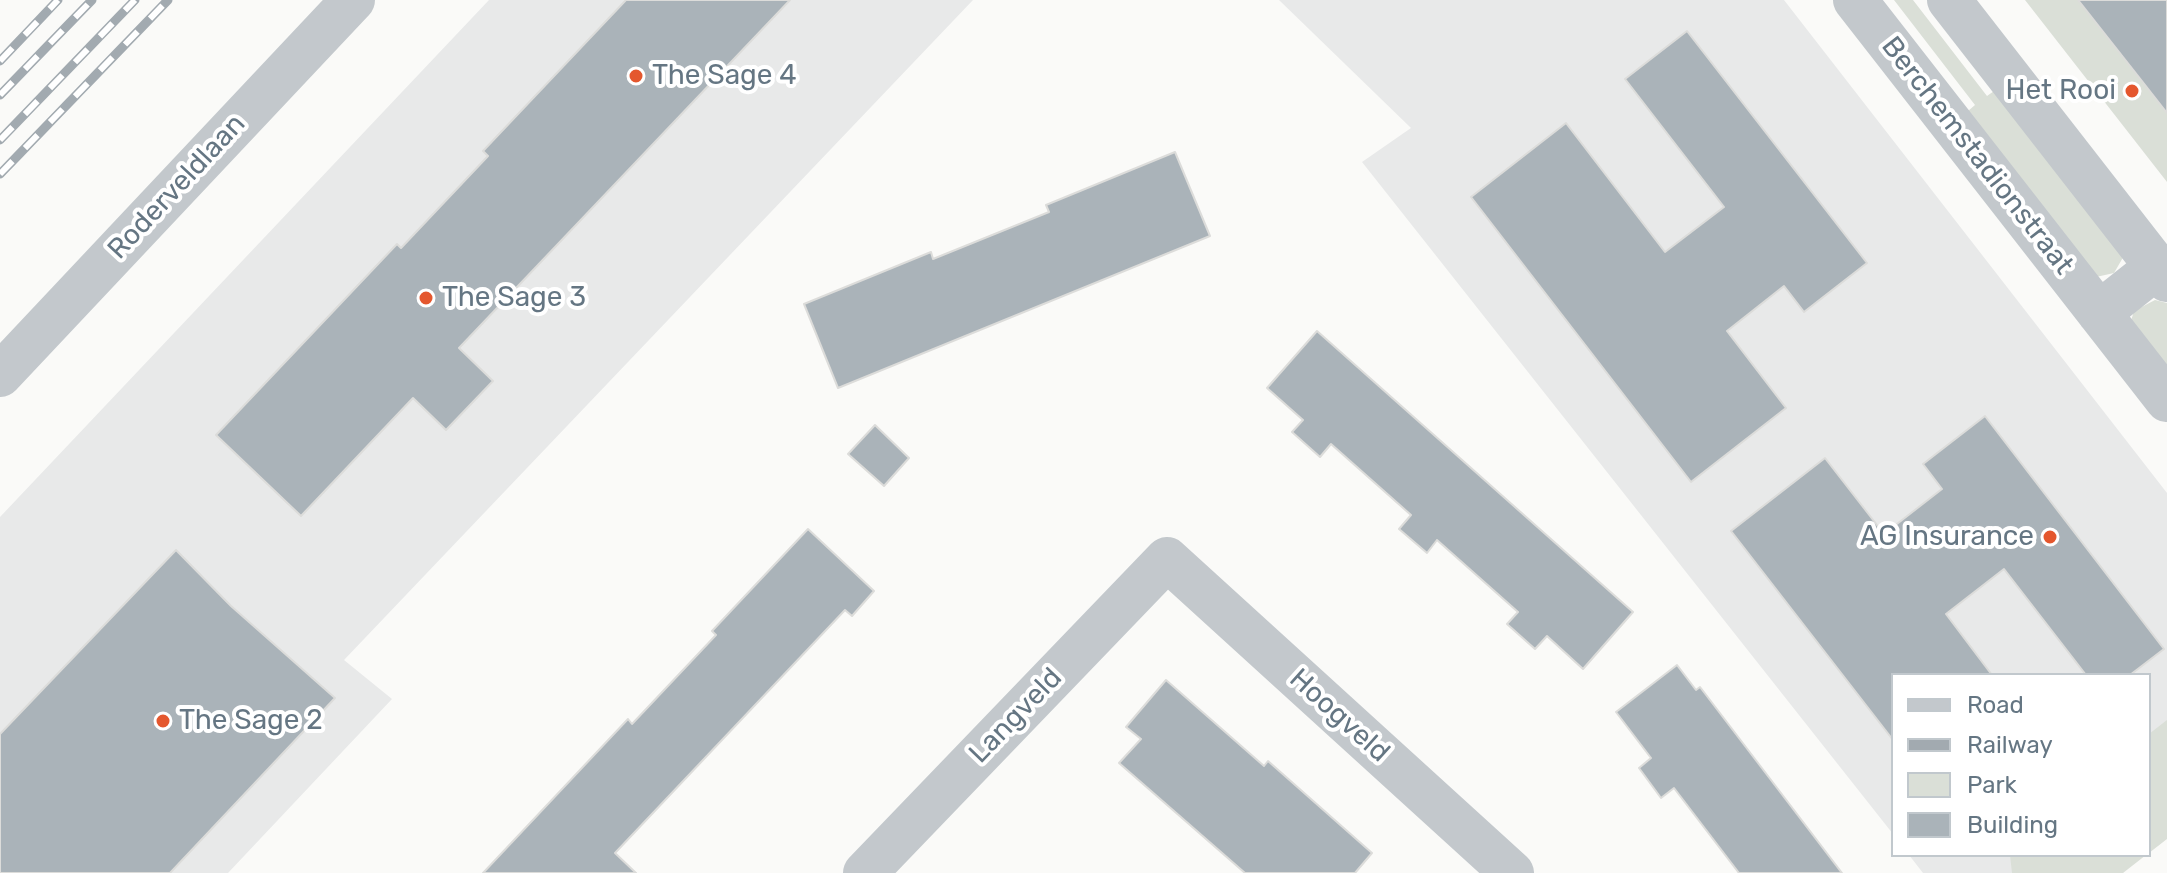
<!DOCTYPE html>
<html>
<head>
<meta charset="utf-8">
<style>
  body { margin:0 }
  #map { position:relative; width:2167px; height:873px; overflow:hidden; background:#fafaf8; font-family:Rubik,sans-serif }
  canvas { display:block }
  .legend { position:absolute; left:1891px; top:673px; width:260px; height:184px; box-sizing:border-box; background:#fff; border:2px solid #c1c8cd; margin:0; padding:10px 14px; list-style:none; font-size:24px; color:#657683 }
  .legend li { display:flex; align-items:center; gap:16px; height:40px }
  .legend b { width:40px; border:2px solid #c1c8cd }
</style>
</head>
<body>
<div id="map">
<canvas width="2167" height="873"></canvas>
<ul class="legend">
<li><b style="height:10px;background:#c3c8cc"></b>Road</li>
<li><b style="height:10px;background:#a2aab0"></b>Railway</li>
<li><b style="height:22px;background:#dadfd7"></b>Park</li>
<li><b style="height:22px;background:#aab3b9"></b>Building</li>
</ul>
</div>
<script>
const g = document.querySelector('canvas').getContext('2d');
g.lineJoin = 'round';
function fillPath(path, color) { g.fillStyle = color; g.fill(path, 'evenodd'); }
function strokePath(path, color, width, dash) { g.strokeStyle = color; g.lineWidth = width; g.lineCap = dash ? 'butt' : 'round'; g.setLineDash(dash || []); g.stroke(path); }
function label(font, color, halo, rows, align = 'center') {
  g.font = font + ' Rubik,sans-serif'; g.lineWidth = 8; g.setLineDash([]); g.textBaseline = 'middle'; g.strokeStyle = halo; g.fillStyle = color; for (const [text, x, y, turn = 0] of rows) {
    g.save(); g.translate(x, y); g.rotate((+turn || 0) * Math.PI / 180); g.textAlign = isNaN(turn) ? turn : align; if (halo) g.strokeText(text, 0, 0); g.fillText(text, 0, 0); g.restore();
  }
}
const built = new Path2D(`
  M489,0h484l-629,660 48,39 -164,174h-228v-356z
  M1279,0h505l383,493v325l-18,14v-157h-256v159l-531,-672 49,-34z
  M1909,855h210l-23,18h-173z`);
const green = new Path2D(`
  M1894,0h19l74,96 14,-10 124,168 -11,19 -18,4 -135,-160 14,-12z
  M2025,0h142v182z
  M2155,300l12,3v78l-37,-57 4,-13z
  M2167,720v119l-18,14v-119z
  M2010,855h136l-23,18h-111z`);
const building = new Path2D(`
  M626,0h164l-331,348 34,33 -47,49 -33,-32 -112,118 -85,-81 181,-191 4,4 87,-92 -5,-5z
  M2078,0h89v113l-29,-37z
  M1687,31l180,232 -63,49 -20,-26 -57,45 59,77 -95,74 -220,-285 95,-74 99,129 59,-45 -99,-128z
  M1175,152l35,84 -372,152 -34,-84 127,-52 2,7 116,-47 -3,-7z
  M1317,331l316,281 -50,57 -36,-33 -12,13 -28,-25 11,-12 -81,-72 -10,13 -28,-24 12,-14 -80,-71 -11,13 -28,-25 11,-12 -36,-32z
  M1985,416l179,233 -34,26h-44l-82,-106 -58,45 46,61h-99v65l-162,-209 94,-73 59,76 58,-45 -19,-25z
  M875,425l34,33 -25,28 -36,-32z
  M808,529l66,62 -22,25 -7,-6 -230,243 21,20h-153l145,-154 4,5 84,-89 -4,-4z
  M176,550l55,56 104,92 -165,175h-170v-139z
  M1677,665l19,25 4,-3 142,186h-103l-65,-85 -13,10 -22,-30 12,-10 -35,-46z
  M1166,680l98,86 4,-5 104,92 -17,20h-110l-126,-110 22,-24 -15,-12z`);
const minor = new Path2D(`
  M1855,0l312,400
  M1949,0l218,280
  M2099,313l58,-46
  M0,375l353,-375
  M865,873l302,-314 345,314`);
const rail = new Path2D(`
  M0,61l58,-61
  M0,95l92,-95
  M0,140l135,-140
  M0,174l168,-174`);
const markers = [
  [636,76,8,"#e4572e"],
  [2132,91,8,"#e4572e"],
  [426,298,8,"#e4572e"],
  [2050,537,8,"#e4572e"],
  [163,721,8,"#e4572e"]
];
const poiNames = [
  ["The Sage 4",652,76],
  ["Het Rooi",2116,91,"right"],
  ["The Sage 3",442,298],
  ["AG Insurance",2034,537,"right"],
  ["The Sage 2",179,721]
];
const streetNames = [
  ["Berchemstadionstraat",1977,156,52],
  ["Roderveldlaan",177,187,-47],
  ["Langveld",1016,716,-46],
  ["Hoogveld",1339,716,42]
];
fillPath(built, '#e8e9e9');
fillPath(green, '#dadfd7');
fillPath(building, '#aab3b9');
strokePath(building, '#dcdcda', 2);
strokePath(minor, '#c3c8cc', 44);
strokePath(rail, '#a2aab0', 9);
strokePath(rail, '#fff', 6, [18]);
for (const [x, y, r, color] of markers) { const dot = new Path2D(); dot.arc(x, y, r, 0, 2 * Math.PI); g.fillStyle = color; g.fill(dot); strokePath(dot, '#fff', 3); }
label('28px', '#657683', '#fff', poiNames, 'left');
label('28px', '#657683', '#fff', streetNames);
</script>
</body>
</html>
